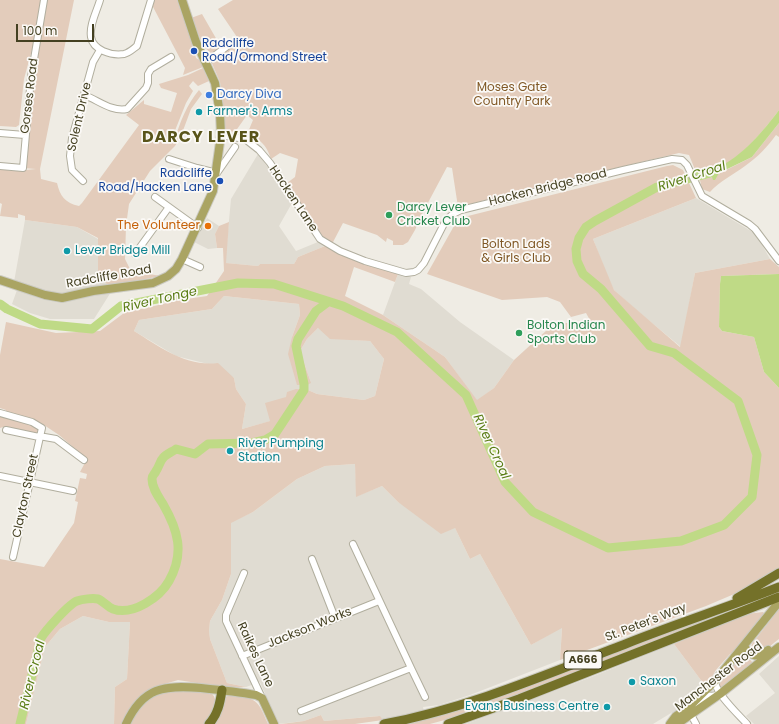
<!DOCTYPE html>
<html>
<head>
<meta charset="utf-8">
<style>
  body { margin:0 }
  #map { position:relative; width:779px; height:724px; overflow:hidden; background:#efece4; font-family:Poppins,sans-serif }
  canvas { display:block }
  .scale { position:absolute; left:16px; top:24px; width:78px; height:18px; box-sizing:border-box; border:2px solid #444021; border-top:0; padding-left:5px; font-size:12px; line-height:14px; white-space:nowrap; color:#444021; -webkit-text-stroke:3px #fbf9f6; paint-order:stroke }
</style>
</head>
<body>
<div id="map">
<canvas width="779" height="724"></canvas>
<div class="scale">100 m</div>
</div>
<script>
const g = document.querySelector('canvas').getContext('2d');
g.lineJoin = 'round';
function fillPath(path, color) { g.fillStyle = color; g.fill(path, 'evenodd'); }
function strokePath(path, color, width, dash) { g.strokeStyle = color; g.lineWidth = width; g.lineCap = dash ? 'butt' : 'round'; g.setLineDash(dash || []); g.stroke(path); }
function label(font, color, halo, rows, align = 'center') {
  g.font = font + ' Poppins,sans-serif'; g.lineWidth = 3.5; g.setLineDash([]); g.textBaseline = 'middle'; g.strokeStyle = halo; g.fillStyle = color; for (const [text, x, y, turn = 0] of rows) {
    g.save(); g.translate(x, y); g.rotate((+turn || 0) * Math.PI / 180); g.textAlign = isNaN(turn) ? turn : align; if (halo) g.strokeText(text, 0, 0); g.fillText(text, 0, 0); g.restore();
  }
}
const built = new Path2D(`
  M258,154l12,16 22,33 -13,23 17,25 22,-9 7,4 -27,11 -4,7h-34l-2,2 -33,-3 6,-64z
  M696,198l60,36 14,25 -75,14 -14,74 -46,-38 -21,-19 -6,-12 -15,-39z
  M207,218l12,8 -4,8 2,14 -9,1 -14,-7z
  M25,220l52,7 21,12v13l11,34 -49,8 -14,-1 -32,-11z
  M398,274l13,3 -2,7 12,5 39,33 54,38 -20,28 -17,13 -32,-44 -62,-42z
  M17,290l27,10 17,3 50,-11 -17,27h-44l-20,-6 -18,-9z
  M224,296l75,8 1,11 -8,22 19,46 -11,-32 7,-12 11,-11 34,12 18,1 14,18 -9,37 -11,4 -47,-6 -9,-4 -22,7 -15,24 -29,8 4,-25 -10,-15 -2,-11 -26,-14 -32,-8 -42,-25 5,-11 73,-11z
  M355,464l2,32 25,-10 16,16 57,26 15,31 10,-5 51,91 31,-18 -2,33 -90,35 -31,10 -16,2 1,5 -41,8 -4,-4 -55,5 -3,-6 -17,6 -26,3 -18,-42 -14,5 -19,-4 -17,-44 -1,-8 1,-10 12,-21 9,-26v-52l22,-10 44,-33 28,-13z
  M83,616l26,6h21l-3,57 -12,8 -1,37h-88l19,-77 15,-18z
  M674,644l32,43 -30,23 -23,14h-187l123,-46z
  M779,656v68h-25l-8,-8 29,-23 -16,-19z`);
const green = new Path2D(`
  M0,0h42l-8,42 -10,37 -5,46 -3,2 -16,-1z
  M45,0h29l-34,169 1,10 16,4c3,13 8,20 22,23l3,-3 57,-78 -13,-10 18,-15v4l27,8 6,-19 -16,-5 -2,-4 29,-9 15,-7 6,13 -11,5 -5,-5 -4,5 4,5 -7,12 -14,35 3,1c5,-17 12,-35 24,-49l3,4 -11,15 -10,27 -6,10 -25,25 -21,33 -3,22 -1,33 6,12 30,5 -52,10 -11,-11v-37l-21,-11 -52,-7v-4l-7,-2v4l-18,-2 2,-12 -2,-1v-34l15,2 21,-2 -13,-1 3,-40z
  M153,0h24l13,36 6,22 5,3 2,6 -20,8 2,-7 -33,-63z
  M233,0h546v110c-14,19 -38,49 -61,58 -7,2 -15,3 -22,4l-7,-17 -10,-2 -134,32 -87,22 -6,-39 -5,-1 -25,47 -7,16 -7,12 -5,3h-10v-4l-6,-3 -1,4 -9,-7 -34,-12 -11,21 -10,-8 -35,-53 8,-6 3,-18 -18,-6 -9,6c-2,-6 -5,-13 -10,-17 -6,-4 -10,-3 -13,-10l5,-12 -6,-5 -12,17 -11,-1 -1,-27 -3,-22 -9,-21 28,-21 -21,-31z
  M202,14l19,33 -9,7 -8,-7 -13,-29z
  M779,123v14l-3,-2c-9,12 -18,22 -31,31 -12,9 -25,15 -35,26l-8,-3 -2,-9 12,-3 40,-20z
  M673,165l10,5 13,28 -103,41 21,51 66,57 15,-74 75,-14 9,8v7l-58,2 -1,8 -1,43 3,4 32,6 10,35 15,16v181l-33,20 -40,17 -146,54 2,-32 -31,17 -51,-91 -10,5 -15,-31 -14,6 -43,-32 -16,-16 -26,11 -1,-33 -30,2 -28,13 -44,33 -22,11v51l-9,26 -12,21 -1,10 1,8 17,44 19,4 -17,1 -51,-8 -10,3 -12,4 -12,6 -8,8 -13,23h-9l1,-37 12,-8 3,-57h-21l-26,-6 -23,13 -15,18 -19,77h-26v-165l44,8 30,-44 4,-21 -3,-1 5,-23 6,1 1,-5 -7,-2 7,-13 -28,-24 -18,-12 -4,12 -34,-8 -3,1v-13l5,1 1,-6 -6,-2v-53l6,-33 50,11 44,-2 24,-18 56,-13 27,-4 17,-25 -1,-23h-6l-2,-14 4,-8 10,-4 -3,41 32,3 2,-2h34l4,-7 27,-11 31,15 42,13 -3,8 -41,-15 -9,29 38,19 62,42 32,43 17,-12 20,-28 33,-30 19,-7 25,-1 -5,-9 -15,4 -11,-15 -13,-5 -45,3 -75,-26 27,-48 10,-9 203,-51zM224,296l75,8 1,11 -8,22 -4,17 9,31h10l4,-2 -11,-32 7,-12 11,-11 12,11 40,2 14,18 -9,37 -11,4 -47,-6 -9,-4 -12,-1 -9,3 -1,5 -21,6 5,18 -28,8 4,-25 -10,-15 -2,-11 -16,-15c-32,4 -58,-16 -84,-32l5,-11 73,-11z
  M779,609v30c-7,5 -14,14 -24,12l-4,-4 1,-3z
  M763,612l3,3 -27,34 -9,5 -14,16 -10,17 -32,-43 73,-30z
  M717,614h3l-3,4 -204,79 -61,21 -22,6h-29l49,-11 28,-9z
  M741,657c6,0 10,2 13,8l-34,25 -1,-4 1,-3z
  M178,689l33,4c10,8 1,23 -7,31h-75c12,-21 24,-32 49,-35z
  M229,695c28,4 28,3 39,29h-54c3,-8 7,-25 15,-29z
  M321,715l3,6 56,-5 3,4 -28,4h-74l23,-3z`);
const water = new Path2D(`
  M779,110v13l-27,34 -33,16 -4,7h-2l-1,-3 -12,3 -4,-8c7,-1 15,-2 22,-5 23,-9 47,-38 61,-57z
  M779,274v114l-15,-16 -10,-35 -32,-6 -3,-4 1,-43 1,-8z`);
const river = new Path2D(`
  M0,304l7,5 33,15 52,5 29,-23 117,-23 36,1 69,22 54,26 69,63 39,87 28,30 75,36 73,-7 43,-16 28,-28 5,-42 -19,-54 -64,-48 -24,-7 -49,-57 -18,-15 -6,-13 -1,-12 3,-11 7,-11 9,-6 62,-34 53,-14
  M20,724l21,-86c5,-8 28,-34 36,-37 5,-2 16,-3 21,-2 5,2 10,8 15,10 20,7 47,-12 56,-28 16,-28 9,-51 -6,-77 -5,-8 -11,-16 -11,-25 0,-4 3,-5 4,-8 3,-4 4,-10 7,-13 3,-4 9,-6 13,-9l19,5 13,-10 44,-1 13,-3 10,-6 29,-44v-6l-8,-38 2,-7 18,-28 12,-9`);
const minor = new Path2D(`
  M100,0c-3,11 -11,25 -9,37 2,13 20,19 33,17 5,-1 9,-5 13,-8l14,-46
  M205,63l25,-19
  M84,95c14,5 27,17 43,14l19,-21 2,-5v-9l3,-5 20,-12
  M0,133l25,2
  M221,135l24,4 14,11 11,13 50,76 20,12 25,10 41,12 8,-1 4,-2 6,-7 22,-43 7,-6 8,-4 162,-40 49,-11 10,1 5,5 15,31 47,28 6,5 24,32
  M169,159l28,9 20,5 18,-26
  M0,166l23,2 8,-91 13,-77
  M83,181l-11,-11 -2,-14 2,-18 21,-76 7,-12
  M155,197l43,31
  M135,254l34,-47
  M182,259l18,8
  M0,413l32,9 10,6 -29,129
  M6,430l33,7
  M39,436l17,3 28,21
  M0,476l73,15
  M312,559l23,59
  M244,573l-18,42v6l36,77
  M242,656l137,-55
  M411,668l14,29
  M715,681c0,12 24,34 32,43
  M696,703l13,-7 10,-1
  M301,711l110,-43 -58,-124
  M689,711l7,13`);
const major = new Path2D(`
  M0,280l45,15 17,3 31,-7 60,-8 15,-7 8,-7 6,-10 31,-68 8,-56 -1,-21 -5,-31 -19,-41 -14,-42
  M744,646c8,13 13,11 24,4
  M126,724c17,-37 38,-39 75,-36 19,2 37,4 55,7l6,3 12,26
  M670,724l6,-8 12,-8 27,-27 64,-79
  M672,724l8,-2 40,-28 59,-47`);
const highway = new Path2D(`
  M737,598l42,-25
  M209,724c9,-10 11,-21 13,-34
  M384,724c85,-16 163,-50 244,-81 50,-20 101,-36 151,-56
  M448,724l71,-25 260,-102`);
const markers = [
  [194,51,4,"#1a4fb4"],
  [209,95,4,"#3f7fe0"],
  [199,112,4,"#0f9aa8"],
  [220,181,4,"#1a4fb4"],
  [389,215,4,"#2e9e5b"],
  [208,226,4,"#e8710a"],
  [67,251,4,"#0f9aa8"],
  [519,333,4,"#2e9e5b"],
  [230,451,4,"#0f9aa8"],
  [632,682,4,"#0f9aa8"],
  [607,707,4,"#0f9aa8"]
];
const shields = [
  [583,660,38]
];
const shieldNames = [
  ["A666",583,660]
];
const transitNames = [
  ["Radcliffe",202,44],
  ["Road/Ormond Street",202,58],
  ["Radcliffe",212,174,"right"],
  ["Road/Hacken Lane",212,188,"right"]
];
const parkNames = [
  ["Moses Gate",512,88],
  ["Country Park",512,102],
  ["Bolton Lads",516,245],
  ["& Girls Club",516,259]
];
const shopNames = [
  ["Darcy Diva",217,95]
];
const streetNames = [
  ["Gorses Road",30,96,-83],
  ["Solent Drive",80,117,-77],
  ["Hacken Bridge Road",548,188,-14],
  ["Hacken Lane",293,199,56],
  ["Radcliffe Road",109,277,-10],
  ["Clayton Street",26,496,-78],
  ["St. Peter's Way",646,623,-21],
  ["Jackson Works",310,628,-22],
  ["Raikes Lane",255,655,65],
  ["Manchester Road",719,677,-37]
];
const cultureNames = [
  ["Farmer's Arms",207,112],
  ["Lever Bridge Mill",75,251],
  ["River Pumping",238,444],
  ["Station",238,458],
  ["Saxon",640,682],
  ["Evans Business Centre",599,707,"right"]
];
const leisureNames = [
  ["Darcy Lever",397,208],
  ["Cricket Club",397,222],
  ["Bolton Indian",527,326],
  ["Sports Club",527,340]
];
const foodNames = [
  ["The Volunteer",200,226]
];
const waterNames = [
  ["River Croal",692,177,-18],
  ["River Tonge",160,300,-13],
  ["River Croal",491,447,65],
  ["River Croal",33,675,-76]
];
const districtNames = [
  ["DARCY LEVER",201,138]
];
fillPath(built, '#e0dcd2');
fillPath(green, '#e3ccbb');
fillPath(water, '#bfda86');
strokePath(river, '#bfda86', 9);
strokePath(minor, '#b1ae9e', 8);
strokePath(major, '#cbcac1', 10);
strokePath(highway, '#cbcac1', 11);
strokePath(minor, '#fff', 6);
strokePath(major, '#aaa463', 8);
strokePath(highway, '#747129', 9);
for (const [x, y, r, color] of markers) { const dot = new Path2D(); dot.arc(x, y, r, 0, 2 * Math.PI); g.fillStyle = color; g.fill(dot); strokePath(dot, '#fbf9f6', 1.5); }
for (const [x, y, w] of shields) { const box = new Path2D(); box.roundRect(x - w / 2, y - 9, w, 18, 3); g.fillStyle = '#fbf9f6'; g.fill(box); strokePath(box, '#444021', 1); }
label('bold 11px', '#444021', null, shieldNames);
label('12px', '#164399', '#fbf9f6', transitNames, 'left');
label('12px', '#805825', '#fbf9f6', parkNames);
label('12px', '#366cbe', '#fbf9f6', shopNames, 'left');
label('12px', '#444021', '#fbf9f6', streetNames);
label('12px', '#0d838f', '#fbf9f6', cultureNames, 'left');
label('12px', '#27864d', '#fbf9f6', leisureNames, 'left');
label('12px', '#c56008', '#fbf9f6', foodNames, 'right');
label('italic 13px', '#587c13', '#fbf9f6', waterNames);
g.letterSpacing = '1px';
label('bold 16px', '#59541a', '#fbf9f6', districtNames);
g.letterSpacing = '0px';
</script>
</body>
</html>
